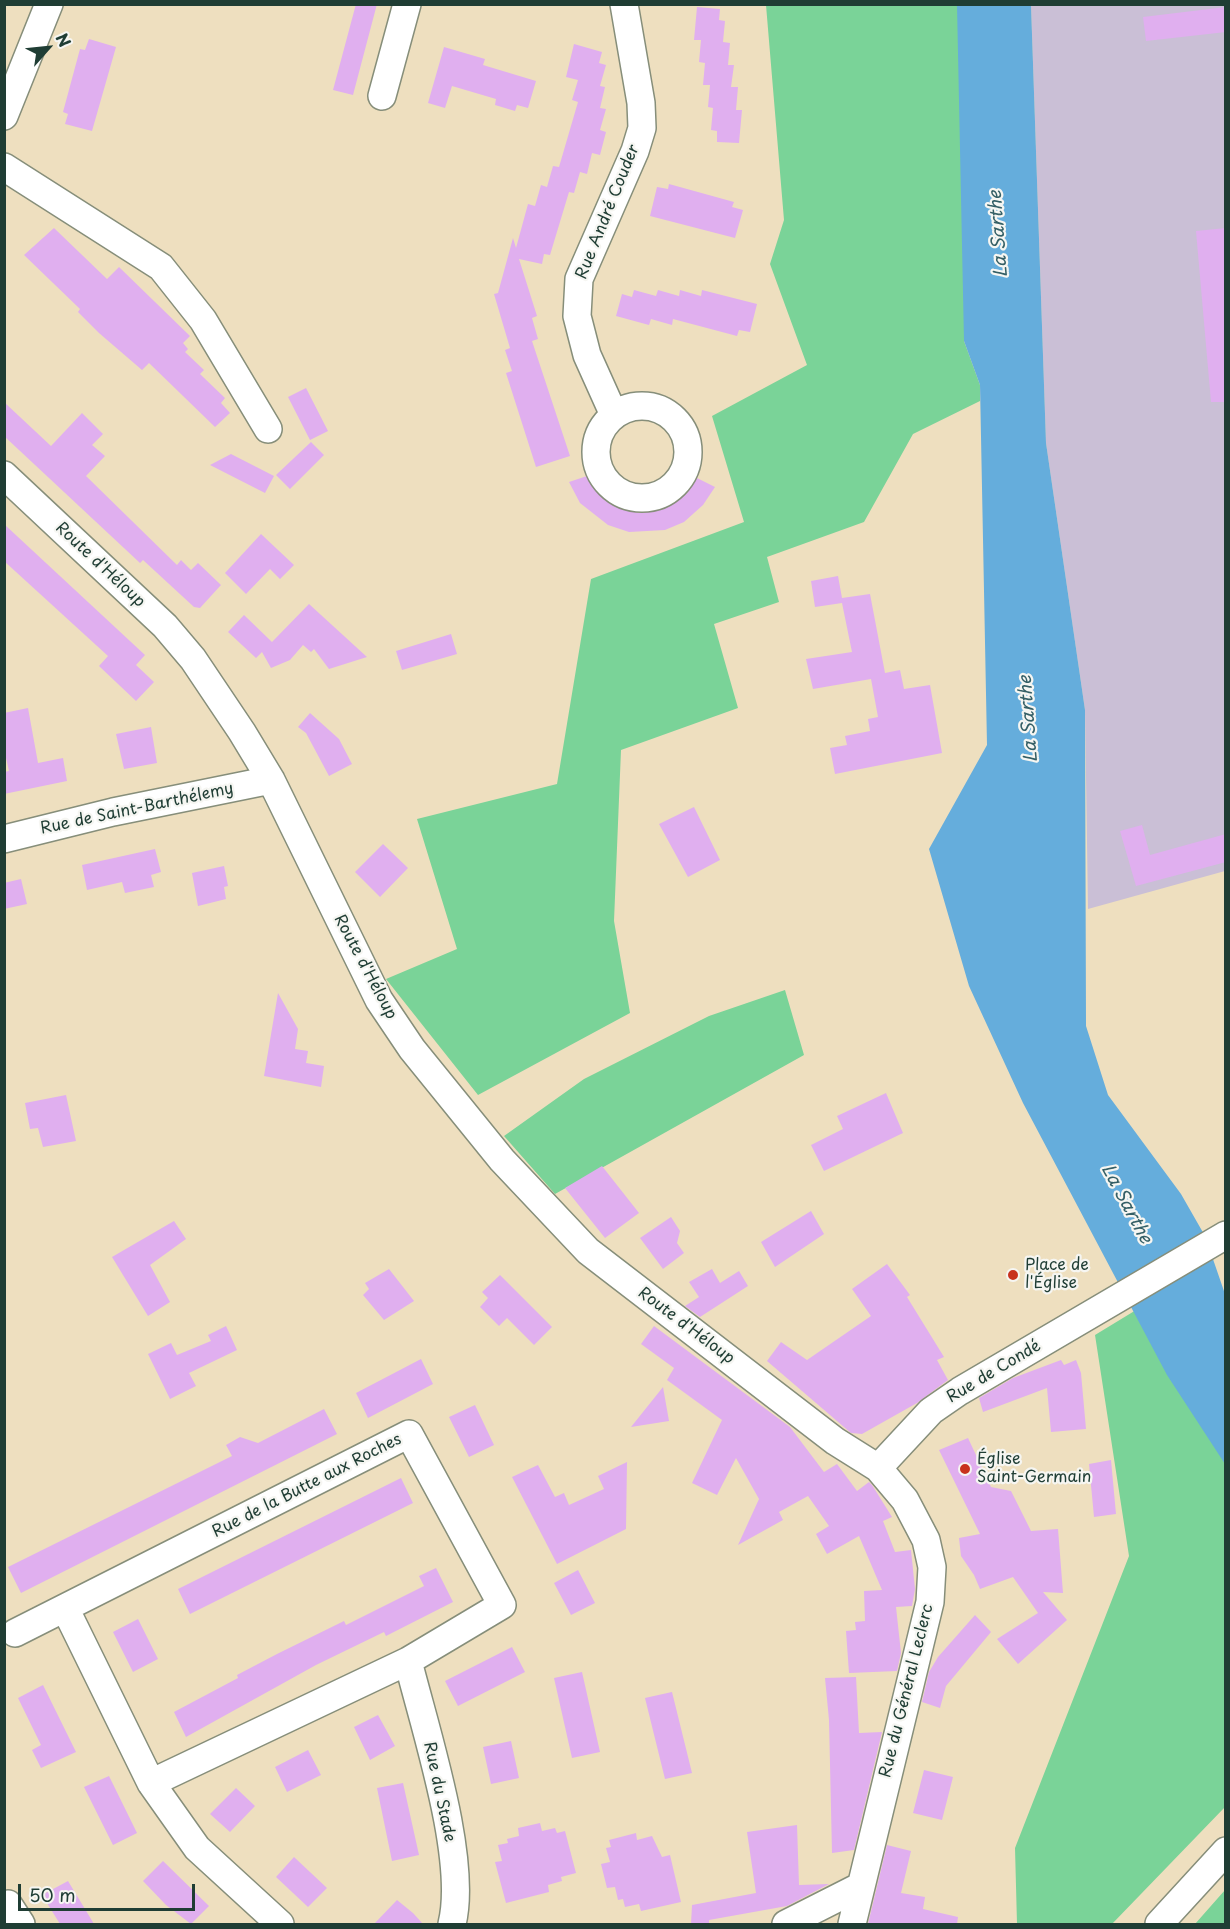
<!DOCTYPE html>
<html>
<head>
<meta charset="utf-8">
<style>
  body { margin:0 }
  #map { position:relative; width:1230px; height:1929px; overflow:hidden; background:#eedfbf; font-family:"Playpen Sans",sans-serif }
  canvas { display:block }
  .frame { position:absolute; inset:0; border:6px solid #1f3d34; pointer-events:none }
  .north { position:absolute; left:18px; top:18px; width:60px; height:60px; -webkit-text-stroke:4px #f6f6f2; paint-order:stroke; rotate:63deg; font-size:16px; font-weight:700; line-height:24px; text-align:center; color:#1f3d34 }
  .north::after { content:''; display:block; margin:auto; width:21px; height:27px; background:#1f3d34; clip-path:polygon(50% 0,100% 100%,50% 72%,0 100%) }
  .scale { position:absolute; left:18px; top:1884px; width:177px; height:27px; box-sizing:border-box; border:3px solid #1f3d34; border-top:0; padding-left:8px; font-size:18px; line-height:21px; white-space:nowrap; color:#1f3d34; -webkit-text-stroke:4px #f6f6f2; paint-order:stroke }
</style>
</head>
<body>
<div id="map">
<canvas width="1230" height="1929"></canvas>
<div class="frame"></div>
<div class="north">N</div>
<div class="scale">50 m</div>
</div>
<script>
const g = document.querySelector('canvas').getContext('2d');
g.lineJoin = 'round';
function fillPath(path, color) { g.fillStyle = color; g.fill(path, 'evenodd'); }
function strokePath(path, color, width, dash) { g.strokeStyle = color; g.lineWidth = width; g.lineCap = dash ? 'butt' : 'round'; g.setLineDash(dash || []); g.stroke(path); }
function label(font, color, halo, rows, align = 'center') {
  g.font = font + ' "Playpen Sans",sans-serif'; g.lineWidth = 4.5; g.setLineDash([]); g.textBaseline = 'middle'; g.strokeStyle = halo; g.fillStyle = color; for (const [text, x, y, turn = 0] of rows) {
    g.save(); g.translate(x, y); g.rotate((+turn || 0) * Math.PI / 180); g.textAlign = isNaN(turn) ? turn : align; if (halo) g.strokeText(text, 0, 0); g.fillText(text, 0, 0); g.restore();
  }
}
const industrial = new Path2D(`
  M1031,5h194v866l-137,38 -3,-199 -39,-267z`);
const green = new Path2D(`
  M766,5h213l-15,336 16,44v16l-67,33 -49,88 -97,35 12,45 -65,22 24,84 -117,42 -7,171 16,92 -152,82 -92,-116 71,-30 -40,-130 140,-35 34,-205 153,-57 -32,-106 95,-51 -37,-101 14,-44z
  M785,990l19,65 -249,139 -51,-58 80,-57 125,-63z
  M1141,1307l84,133v367l-113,117h-95l-2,-76 114,-292 -34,-221z
  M1225,1890v34h-30z`);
const water = new Path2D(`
  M957,5h74l15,438 39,267 1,316 22,69 73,99 24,42 20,58v170l-58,-89 -144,-272 -54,-117 -40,-137 58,-104 -7,-360 -16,-44z`);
const building = new Path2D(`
  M356,4h21l-24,91 -20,-5z
  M697,7l23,2 -1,11 6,1 -2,21 7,1 -2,22h6l-3,22h7l-2,23h6l-3,33 -22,-1v-11l-6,-1 2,-22 -5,-1 2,-22h-7l2,-22 -6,-1 2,-22h-7z
  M1226,7v25l-80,9 -3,-24z
  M89,39l27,8 -24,84 -27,-7 3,-10 -5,-2 17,-63 5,1z
  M574,44l28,8 -3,11 7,2 -6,21 5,1 -5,21 6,1 -6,21 6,2 -6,23 -8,-2 -5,21 -7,-2 -6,21 -5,-1 -19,63 -6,-1 -2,10 -23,-5 18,57 -5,2 6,21 -6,2 38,115 -34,11 -30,-94 6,-2 -7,-21 5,-2 -16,-54 4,-1 15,-55 3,10 12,-44 7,2 6,-21 6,2 6,-21 6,1 19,-65 -6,-2 6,-20 -12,-3z
  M444,47l41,12 -2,6 53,16 -8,27 -11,-3 -2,6 -20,-6 1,-6 -44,-13 -7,22 -17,-5z
  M669,184l65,18 -2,5 11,3 -8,28 -85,-22 7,-29 11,2z
  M54,228l53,51 12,-12 71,69 -7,7 5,6 -3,3 19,18 -4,4 25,24 -4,5 9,10 -15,14 -66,-64 -7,7 -43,-37 -21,-21 2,-3 -56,-54z
  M1226,228v174h-15l-15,-171z
  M634,290l22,6 2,-6 21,6 1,-6 21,6 1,-6 55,14 -7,28 -11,-2 -2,6 -64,-17 -1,6 -21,-6 -2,6 -33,-9 6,-22 10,3z
  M306,388l22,43 -18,9 -22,-43z
  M4,402l47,44 31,-33 21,21 -11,11 13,11 -19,20 91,89 4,-5 10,10 7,-7 23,22 -21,23 -6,-1 -51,-47 -3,3 -136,-127z
  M311,442l13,13 -34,34 -14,-14z
  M231,454l43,22 -9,17 -55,-28z
  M587,476l10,15 12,12 15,7 16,3 18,-3 15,-6 14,-11 10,-15 18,9 -12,18 -19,17 -19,8 -36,2 -21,-7 -28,-22 -11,-21z
  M4,524l141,131 -9,10 18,17 -18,19 -37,-35 9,-10 -104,-95z
  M261,534l33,31 -14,14 -10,-10 -24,25 -21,-21z
  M838,576l4,22 28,-4 15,79 15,-3 4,19 26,-4 12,68 -107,21 -5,-26 17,-3 -2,-9 25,-5 -2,-12 10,-2 -7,-38 -58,10 -7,-30 46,-7 -10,-49 -27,4 -4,-26z
  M309,604l58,53 -38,12 -15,-20 -3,3 -8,-7 -13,15 -19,8 -9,-16 -6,6 -28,-26 16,-17 28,27z
  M451,634l6,20 -55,16 -6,-19z
  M28,708l10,55 25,-5 4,23 -63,13v-22l5,-1 -5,-22v-36z
  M310,713l29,26 13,25 -23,12 -23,-43 -8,-6z
  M151,727l6,36 -33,6 -8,-35z
  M694,807l26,53 -32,17 -29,-53z
  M1142,825l8,30 76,-21v28l-90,24 -16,-55z
  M383,844l25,24 -28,29 -25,-25z
  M155,849l6,23 -10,3 3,12 -29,6 -3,-11 -35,8 -5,-25z
  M224,866l4,20 -4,1 2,12 -28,7 -6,-33z
  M21,879l6,25 -23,5v-26z
  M278,993l20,36 -3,20 13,2 -2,12 18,3 -3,21 -57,-11z
  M886,1093l17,40 -79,38 -13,-26 32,-16 -6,-13z
  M66,1095l10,46 -33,6 -5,-19 -8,1 -5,-26z
  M602,1166l37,47 -34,25 -40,-50z
  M811,1211l13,23 -49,33 -14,-25z
  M671,1217l9,14 -3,12 7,10 -21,16 -23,-31z
  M174,1221l12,18 -36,26 20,37 -22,14 -36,-59z
  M887,1264l23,31 -3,2 37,60 -7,3 11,20 -31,23 -55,31 -11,-1 -84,-72 14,-19 26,18 64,-44 -19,-27z
  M389,1269l25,32 -30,19 -21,-25 6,-6 -4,-6z
  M712,1269l8,14 19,-12 9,15 -48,31 -15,-11 14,-9 -10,-15z
  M500,1275l52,52 -18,18 -27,-27 -8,8 -19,-19 8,-9 -6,-6z
  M226,1326l11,24 -48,23 7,13 -26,13 -22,-45 23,-11 6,12 34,-14 -3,-6z
  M654,1326l136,101 34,45 13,-8 20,27 12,-9 3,3 20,32 -9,4 12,31 16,-2 4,39 -3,17 -16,1 5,46 -4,18 -48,2 -3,-42 10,-1 -1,-8 10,-1 -1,-30 18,-1 -23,-54 -32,18 -11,-20 13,-8 -21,-30 -29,16 4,8 -45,25 21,-46 -23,-41 -19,37 -25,-12 30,-63 -55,-40 7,-12 -33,-24z
  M421,1359l12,25 -65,34 -12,-25z
  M1061,1360l3,5 12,-5 5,13 5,56 -35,3 -4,-44 -64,24 -4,-14 34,-20z
  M663,1387l6,34 -38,6z
  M475,1405l19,40 -25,12 -20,-40z
  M324,1409l13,25 -316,159 -13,-26 224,-111 -6,-11 14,-8 18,6z
  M968,1438l23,49 20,4 20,40 27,-2 5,64 -20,-1 24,28 -49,44 -21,-25 41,-26 -25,-36 -33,12 -6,-14 -13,-19 -2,-18 21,-4 -41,-84z
  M1111,1460l5,54 -22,3 -5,-53z
  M627,1462l-1,67 -69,35 -45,-87 26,-12 17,32 9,-4 5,12 35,-16 -6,-13z
  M401,1478l12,25 -223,111 -12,-25z
  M436,1568l17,34 -67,34 -2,-4 -68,33 -130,72 -12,-25 64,-34 -1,-3 40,-21 67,-33 2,4 78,-39 -5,-10z
  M578,1570l17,33 -24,12 -17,-32z
  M975,1615l16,17 -45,54 -6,22 -18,-6 7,-30 9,-15z
  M138,1619l20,40 -25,13 -20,-40z
  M512,1647l13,25 -67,34 -13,-25z
  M582,1672l18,80 -28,6 -18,-80z
  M856,1677l3,56 23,-1 -28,118 -22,3 -3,-133 -4,-42z
  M43,1685l33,67 -35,16 -9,-18 9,-5 -23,-47z
  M672,1692l20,81 -27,6 -20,-81z
  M378,1715l17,31 -25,14 -16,-33z
  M511,1741l8,37 -28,6 -8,-37z
  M308,1750l13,25 -34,17 -12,-25z
  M924,1770l29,7 -11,43 -29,-7z
  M109,1776l28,57 -24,12 -29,-58z
  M403,1783l16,72 -27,6 -15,-73z
  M236,1788l19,18 -25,26 -20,-18z
  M540,1823l2,8 13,-3 2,5 8,-2 11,42 -15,4 1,4 -14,4 1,7 -43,11 -11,-41 7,-1 -4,-16 10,-2 -1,-4 12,-3 -1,-8z
  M797,1825l2,60 30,-1 -42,22 -78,14v4h-18l1,-19 64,-12 -9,-61z
  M636,1833l1,7 15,-4 10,21 8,-2 11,47 -40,9 -2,-7 -14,3 -2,-8 -5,1 -3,-13 -8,1 -6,-24 9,-2 -4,-14 5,-1 -2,-7z
  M887,1845l24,6 -10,42 24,4 -2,12 35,8 -1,7h-89z
  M294,1857l33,31 -19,19 -32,-30z
  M163,1861l46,45 -18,18 -25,-19 -23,-24z
  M68,1881l17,28 9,15h-34l-18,-29z
  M397,1900l16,13 10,11h-49z`);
const minor = new Path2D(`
  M382,96l25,-92
  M4,116l45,-112
  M4,167l157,100 42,53 65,109
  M596 452a46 46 0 1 1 92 0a46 46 0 1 1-92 0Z
  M614,415l-27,-60 -10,-39 2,-37 56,-128 7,-23 -1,-25 -17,-99
  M4,475l161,151 28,33 49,73 29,48 108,220 33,49 90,111 86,91 247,190 43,27 27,32 21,40 6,27 -2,35 -78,322
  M4,839l109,-27 158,-32
  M878,1468l53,-57 29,-20 266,-156
  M65,1608l86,175 46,65 83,76
  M15,1633l394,-199 93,171 -94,56 -257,122
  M408,1661c17,68 60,198 44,263
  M8,1904l13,20
  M786,1924l75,-38
  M1159,1924l67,-73`);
const markers = [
  [1013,1275,6,"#c8321e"],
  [965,1469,6,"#c8321e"]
];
const streetNames = [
  ["Rue André Couder",608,212,-68],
  ["Route d'Héloup",100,565,43],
  ["Rue de Saint-Barthélemy",137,809,-12],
  ["Route d'Héloup",365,967,62],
  ["Route d'Héloup",686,1326,37],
  ["Rue de Condé",994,1372,-31],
  ["Rue de la Butte aux Roches",307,1486,-27],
  ["Rue du Général Leclerc",907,1691,-76],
  ["Rue du Stade",439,1792,78]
];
const poiNames = [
  ["Place de",1025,1266],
  ["l'Église",1025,1284],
  ["Église",977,1460],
  ["Saint-Germain",977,1478]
];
const waterNames = [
  ["La Sarthe",999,234,-94],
  ["La Sarthe",1029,719,-94],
  ["La Sarthe",1126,1204,62]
];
fillPath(industrial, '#cabfd6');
fillPath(green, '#7ad398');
fillPath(water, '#65addc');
fillPath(building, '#e0afef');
strokePath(minor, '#868e7a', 30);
strokePath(minor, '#fff', 27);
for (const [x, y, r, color] of markers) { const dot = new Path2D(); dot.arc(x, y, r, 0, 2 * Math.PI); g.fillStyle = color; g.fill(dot); strokePath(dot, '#f6f6f2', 2); }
label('16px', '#1f3d34', '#f6f6f2', streetNames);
label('16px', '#1f3d34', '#f6f6f2', poiNames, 'left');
label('italic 18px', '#345f66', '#f6f6f2', waterNames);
</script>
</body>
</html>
